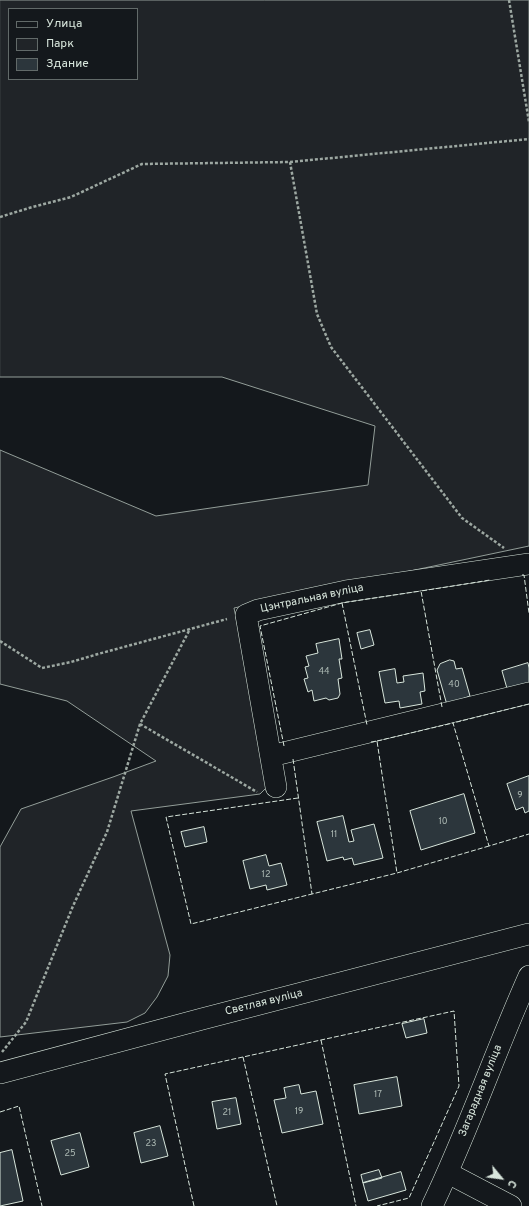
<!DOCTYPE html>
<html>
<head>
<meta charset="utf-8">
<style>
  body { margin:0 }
  #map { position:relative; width:529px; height:1206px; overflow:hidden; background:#14181c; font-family:Overpass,sans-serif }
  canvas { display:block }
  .legend { position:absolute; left:8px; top:8px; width:130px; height:72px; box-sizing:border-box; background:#14181c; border:1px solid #626a69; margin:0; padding:5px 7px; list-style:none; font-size:12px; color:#d8e6dc }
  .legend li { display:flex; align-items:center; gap:8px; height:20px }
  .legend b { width:20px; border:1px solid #626a69 }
  .north { position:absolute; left:481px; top:1158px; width:40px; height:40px; -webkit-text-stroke:3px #14181c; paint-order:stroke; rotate:119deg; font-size:11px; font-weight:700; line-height:16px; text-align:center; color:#d8e6dc }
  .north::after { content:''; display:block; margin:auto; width:14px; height:18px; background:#d8e6dc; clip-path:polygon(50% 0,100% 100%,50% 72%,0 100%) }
</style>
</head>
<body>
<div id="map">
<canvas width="529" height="1206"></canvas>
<ul class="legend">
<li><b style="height:5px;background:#14181c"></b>Улица</li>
<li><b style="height:11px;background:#202428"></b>Парк</li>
<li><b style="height:11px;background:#2c363c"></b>Здание</li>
</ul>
<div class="north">С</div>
</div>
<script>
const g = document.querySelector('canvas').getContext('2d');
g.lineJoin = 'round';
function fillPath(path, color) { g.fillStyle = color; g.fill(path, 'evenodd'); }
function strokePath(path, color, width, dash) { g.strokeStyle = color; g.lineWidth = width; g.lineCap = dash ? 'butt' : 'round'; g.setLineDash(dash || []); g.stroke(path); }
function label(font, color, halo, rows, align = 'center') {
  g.font = font + ' Overpass,sans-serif'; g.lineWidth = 3; g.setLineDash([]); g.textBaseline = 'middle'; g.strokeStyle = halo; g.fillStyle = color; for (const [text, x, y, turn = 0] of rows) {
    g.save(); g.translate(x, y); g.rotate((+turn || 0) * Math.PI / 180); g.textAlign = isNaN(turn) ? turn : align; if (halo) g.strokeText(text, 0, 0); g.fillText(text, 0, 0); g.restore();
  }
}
const green = new Path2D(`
  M0,0h529v546l-295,62 36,168 -1,9 -9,9 -129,17 39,144 -2,21 -11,21 -12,16 -18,9 -127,15v-190l21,-38 92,-32 43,-16 -89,-60 -67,-17v-234l156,66 212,-31 7,-59 -153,-49h-222zM9,9h128v70h-128z`);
const building = new Path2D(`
  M370,630l4,15 -13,4 -4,-16z
  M339,639l3,20h-3l3,19 -4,1 2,15 -2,4 -9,2 -3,-2 -12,3 -2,-11 -4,2 -4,-13 4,-1 -3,-11 4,-1 -3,-10 12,-3 -2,-9z
  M450,660l4,1 2,8 6,-1 8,28 -23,9 -10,-35 3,-6z
  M528,663l1,5v18l-21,6 -6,-21z
  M395,669l2,14 7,-1 -1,-6 20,-3 2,18 -5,1 2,12 -22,4 -1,-7 -14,2 -6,-31z
  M529,776v35l-4,2 -2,-6 -7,3 -9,-26z
  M464,794l11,39 -54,17 -11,-39z
  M343,816l6,26 5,-1 -3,-11 23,-6 9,34 -29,7 -2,-7 -8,2 -1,-3 -16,4 -10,-39z
  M204,827l3,15 -22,5 -4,-15z
  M266,855l3,11 12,-3 6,22 -20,5 -1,-5 -16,4 -7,-28z
  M424,1019l3,14 -21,5 -4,-14z
  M397,1077l5,29 -43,8 -5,-29z
  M299,1085l2,9 15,-3 7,33 -41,9 -8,-33 12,-2 -2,-10z
  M236,1098l5,26 -24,5 -5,-27z
  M160,1126l8,30 -27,7 -7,-30z
  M80,1133l9,34 -28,8 -10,-34z
  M12,1150l11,51 -23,5v-53z
  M379,1170l3,8 -19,5 -2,-8z
  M401,1172l5,18 -38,11 -5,-18z`);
const path = new Path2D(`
  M509,0l20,122
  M290,162l239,-23
  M0,217l29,-9 42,-11 71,-33 148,-2 27,152 14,33 131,171 42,30
  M0,641l42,27 29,-6 27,-8 129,-35
  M140,724l117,68
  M2,1052l24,-30 47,-116 34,-74 33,-108 50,-95`);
const minor = new Path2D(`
  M271,756l258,-63
  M276,787l-30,-172 12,-5 88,-19 183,-27
  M0,1073l202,-54 327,-85
  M448,1173l63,33
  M432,1206c36,-75 63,-154 97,-230`);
const fence = new Path2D(`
  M522,575h2l5,38
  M342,603l25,122
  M529,704l-76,19 36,123 40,-12
  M442,707l-21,-116 69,-11
  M377,741l76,-18
  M371,742l6,-1 20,132
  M284,746l-24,-120 82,-23 79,-12
  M293,759l19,135 85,-21 92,-27
  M298,798l-132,19 25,107 121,-30
  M321,1040l35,166
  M243,1057l34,149
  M0,1112l19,-6 23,100
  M194,1206l-29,-132 289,-63 5,75 -50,112 -32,8`);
const numberNames = [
  ["44",324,672],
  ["40",454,685],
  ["9",520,796],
  ["10",443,822],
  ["11",334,835],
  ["12",266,875],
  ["17",378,1095],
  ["19",299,1112],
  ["21",227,1113],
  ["23",151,1144],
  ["25",70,1154]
];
const streetNames = [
  ["Цэнтральная вуліца",312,599,-12],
  ["Светлая вуліца",264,1003,-14],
  ["Загарадная вуліца",481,1091,-68]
];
fillPath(green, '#202428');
strokePath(green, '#939e99', 1);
fillPath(building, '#2c363c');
strokePath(building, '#d8e6dc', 1);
strokePath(minor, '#d8e6dc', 22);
strokePath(path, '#9da8a2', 2.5, [3, 2]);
strokePath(minor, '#14181c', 21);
strokePath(fence, '#d8e6dc', 1, [5, 2]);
label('9px', '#adbab4', null, numberNames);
label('11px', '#d8e6dc', '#14181c', streetNames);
</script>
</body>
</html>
